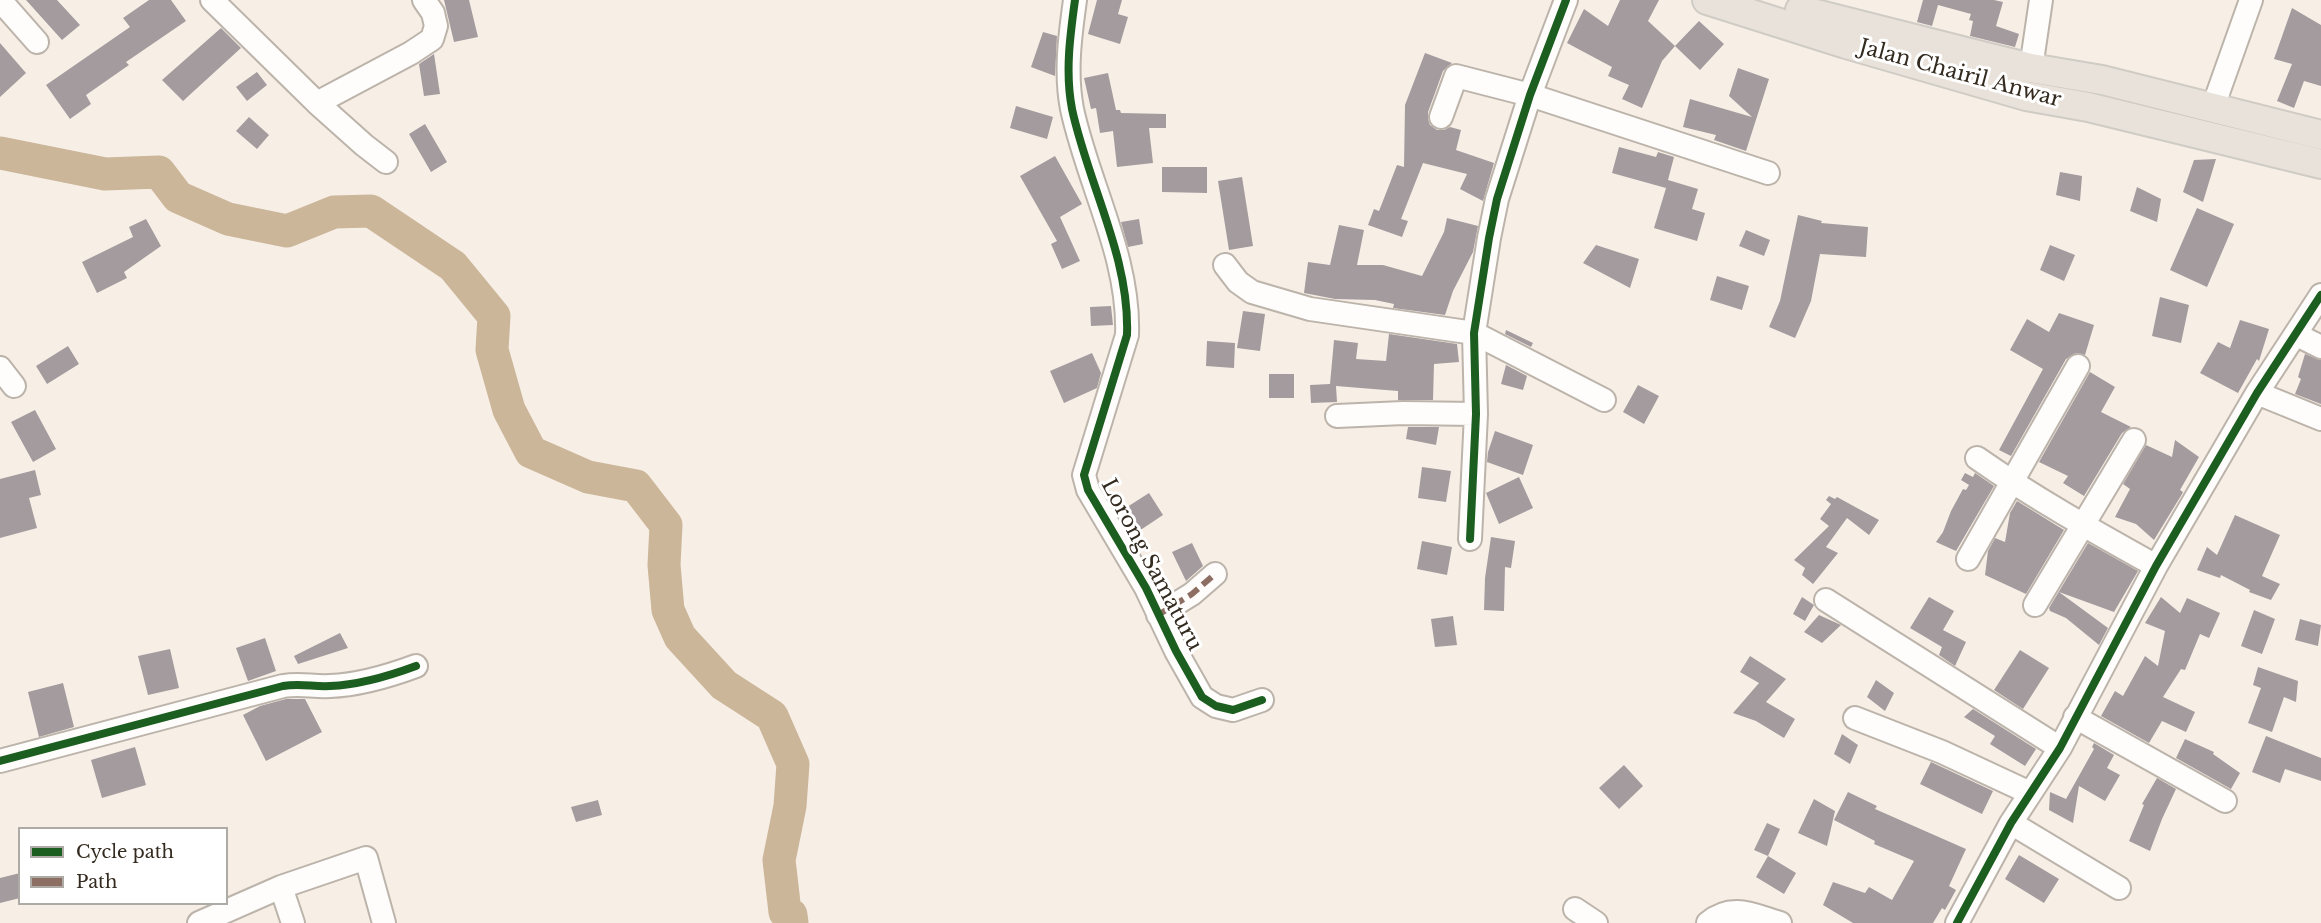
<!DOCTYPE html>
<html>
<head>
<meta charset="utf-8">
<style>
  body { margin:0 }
  #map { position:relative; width:2321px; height:923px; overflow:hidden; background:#f7efe6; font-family:"Libre Baskerville",serif }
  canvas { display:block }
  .legend { position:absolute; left:18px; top:827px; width:210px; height:78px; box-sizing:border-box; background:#fff; border:2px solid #aeaaa6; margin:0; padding:8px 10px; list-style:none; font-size:18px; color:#342b20 }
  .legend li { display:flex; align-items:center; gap:12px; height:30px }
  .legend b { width:30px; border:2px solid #aeaaa6 }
</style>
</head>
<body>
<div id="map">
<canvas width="2321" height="923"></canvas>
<ul class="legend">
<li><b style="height:8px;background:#1b5e20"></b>Cycle path</li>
<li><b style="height:8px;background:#8d6e63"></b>Path</li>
</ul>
</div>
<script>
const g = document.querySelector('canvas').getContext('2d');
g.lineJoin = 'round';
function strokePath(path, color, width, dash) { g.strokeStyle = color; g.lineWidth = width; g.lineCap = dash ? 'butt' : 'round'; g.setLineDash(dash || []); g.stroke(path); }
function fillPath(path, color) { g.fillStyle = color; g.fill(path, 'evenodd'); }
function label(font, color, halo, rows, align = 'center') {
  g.font = font + ' "Libre Baskerville",serif'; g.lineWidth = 6; g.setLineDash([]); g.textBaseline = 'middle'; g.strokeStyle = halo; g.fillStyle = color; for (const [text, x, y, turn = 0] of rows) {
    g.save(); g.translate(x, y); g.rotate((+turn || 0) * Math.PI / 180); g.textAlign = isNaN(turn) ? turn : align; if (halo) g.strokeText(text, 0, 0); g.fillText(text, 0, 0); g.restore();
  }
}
const river = new Path2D(`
  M0,153l105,21 54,-2 19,25 50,22 59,12 47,-19 37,-1 82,55 41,50 -2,34 17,60 22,42 57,25 48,9 30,39 -2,40 4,45 12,27 44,48 48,31 21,48 -3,42 -11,54 6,52 6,3 1,8`);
const building = new Path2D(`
  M26,0h31l23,25 -18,15z
  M149,0h22l15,21 -60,41 3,3 -43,30 5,9 -21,15 -24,-34 84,-58 -7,-9z
  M444,0h25l9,37 -24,5z
  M1097,0h25l-4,14 10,3 -8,27 -32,-10z
  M1620,0h39l-11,21 27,25 -13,15 -20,47 -20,-9 7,-14 -21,-9 4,-9 -45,-24 17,-34 24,17z
  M1923,0h71l9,2 -7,24 23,8 -4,13 -45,-11 3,-15 -4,-1 2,-6 -33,-9 -6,21 -15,-4z
  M2292,8l29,17v61l-17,-5 -10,27 -17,-7 15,-37 -18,-5z
  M1699,21l25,23 -24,26 -25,-24z
  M221,28l20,20 -58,53 -21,-21z
  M1043,32l14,4 -2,40 -24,-9z
  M0,43l26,30 -26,24z
  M1425,53l27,10 -9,8 -15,41v7l2,6 7,5h7l6,-3 11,3 -5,20 38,13 -11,38 -23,-12 7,-15 -44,-11 -22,56 7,2 -6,16 -34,-12 6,-16 5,2 18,-46 7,2 1,-62z
  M434,54l6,40 -16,2 -5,-32z
  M1738,68l31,11 -23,72 -32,-11 2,-5 -33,-8 7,-28 62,18 -23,-21z
  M257,72l10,13 -20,16 -11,-14z
  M1108,73l8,37h4l1,3 45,1v14h-17l4,35 -36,4 -4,-36 -13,2 -4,-25 -5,1 -7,-31z
  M1016,106l37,11 -6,22 -37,-11z
  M249,117l20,18 -12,14 -21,-18z
  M425,124l22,38 -16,10 -22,-38z
  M1619,147l37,10 2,-5 16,5 -6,23 30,9 -6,20 13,4 -8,28 -43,-13 12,-40 -54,-15z
  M1055,156l27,48 -22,13 20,44 -18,8 -11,-25 6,-3 -37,-65z
  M2216,159l-13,43 -20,-10 11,-32z
  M1162,167h45v26l-45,-1z
  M2060,172l22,4 -2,25 -24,-6z
  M1242,177l11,69 -24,4 -11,-69z
  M2137,187l24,12 -4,23 -27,-11z
  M2197,208l37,16 -27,63 -37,-17z
  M1798,215l24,6 -1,2 47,4 -2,30 -46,-3 -9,47 -16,37 -26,-11 11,-26z
  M1447,218l31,8 -5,26 -20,39 -8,24 -52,-7 1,-4 -19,-4 -40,-1 -31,-6 4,-31 22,3 9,-40 25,5 -7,35h26l39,11 22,-44z
  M146,219l15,27 -37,26 3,6 -30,15 -15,-31 51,-25 -4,-10z
  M1139,219l4,25 -15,3 -7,-25z
  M1746,230l24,10 -6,16 -25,-10z
  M1596,245l43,14 -9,29 -47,-25z
  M2050,245l25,10 -11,26 -24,-11z
  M1717,276l32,10 -7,24 -32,-10z
  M2160,297l29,8 -8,38 -29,-7z
  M1111,306l2,19 -22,1 -1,-19z
  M1243,311l22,3 -5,37 -23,-3z
  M2059,313l35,12 -9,30 -8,-2 -11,6 -55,97 -12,-6 44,-81 -33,-19 17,-31 22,13z
  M2240,320l29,9 -10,32 -2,-2 -19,34 -38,-20 18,-31 12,6z
  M1506,330l27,13 -2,4 -26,-13z
  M1389,334l68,10 2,18 -25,2 -1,36h-35v-9l-62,-5 1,16 -26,1 -1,-18 20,-1 4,-44 24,3 -2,16 30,2z
  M1207,341l28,2 -1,25 -28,-2z
  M68,346l11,18 -32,20 -11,-18z
  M1092,353l9,20 -4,15 -33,15 -14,-32z
  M2305,354l16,6v44l-26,-10 6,-15 -3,-2z
  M1506,365l21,11 -4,14 -22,-6z
  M2090,372l25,15 -14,25 30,15 -9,6 -38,63 -21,-13 5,-7 -29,-14z
  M1269,374h25v24h-25z
  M1638,385l21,11 -15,28 -21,-12z
  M35,410l21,39 -23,13 -22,-40z
  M1408,427h31l-3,18 -30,-6z
  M1495,431l38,14 -10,30 -36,-13 1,-10z
  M2175,440l24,17 -19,33 3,2 -1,2 -28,46 -18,-16 -21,-7 15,-28 -7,-5 23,-39 26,12z
  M1422,467l29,4 -5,31 -28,-4z
  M35,470l6,25 -12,3 8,30 -37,10v-59z
  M1965,473l8,4 2,-4 19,13 -38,65 -20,-9 7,-10 8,-21 12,-22 3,1 3,-5 -8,-5z
  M1519,477l14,31 -34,16 -13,-31z
  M1149,493l14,22 -24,16 -15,-22z
  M1829,496l6,3 2,-2 42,23 -10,15 -22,-17 -21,29 12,6 -25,31 -11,-9 3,-7 -11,-8 35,-34 -9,-7 11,-15 -5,-4z
  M2017,501l47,29 -38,64 -41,-19 3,-24 7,-13 10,4 5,-29z
  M2235,515l45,20 -18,41 18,8 -9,16 -22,-8 1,-2 -29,-15 -1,3 -23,-8 10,-23 10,8z
  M1491,537l24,4 -4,27 -6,-1 -1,44 -20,-1 1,-32z
  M1422,541l30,6 -5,28 -30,-6z
  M1192,543l11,23 -17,15 -14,-29z
  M2088,543l50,28 -24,41 -55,-20 49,36 -9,17 -33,-27 -16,-7 -1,-3z
  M1802,597l12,8 -9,16 -12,-7z
  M1929,597l25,14 -11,19 23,12 -11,24 -16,-11 3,-8 -32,-19z
  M2161,597l19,16 7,-15 33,15 -11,25 -9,-4 -15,36 -4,-1 -18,28 32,15 -9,20 -24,-11 -13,22 -48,-27 14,-25 8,5 22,-40 13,10 7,-35 -20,-8z
  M2254,610l21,9 -13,35 -21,-8z
  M1819,615l22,10 -19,18 -18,-11z
  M1453,616l4,29 -22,2 -4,-28z
  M2300,619l21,6 -3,21 -23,-6z
  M340,633l8,15 -50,16 -4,-8z
  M265,638l11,33 -28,10 -12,-33z
  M170,649l9,39 -31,7 -10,-39z
  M2020,650l29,18 -26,41 -29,-19z
  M1750,656l36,23 -20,23 29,17 -11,19 -28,-17 -23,-8 26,-30 -19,-11z
  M2258,667l40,14 -2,21 -12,-5 -12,35 -24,-9 13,-35 -8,-3z
  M1876,680l18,13 -9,18 -18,-14z
  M63,683l11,44 -35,10 -11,-45z
  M286,699h19l17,33 -56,29 -23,-46 17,-9z
  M1973,709l63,40 -11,17 -35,-22 5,-8 -31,-19z
  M1842,734l16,11 -8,19 -16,-10z
  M2266,736l55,22v23l-36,-12 -5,14 -28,-11z
  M2185,739l29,13 -1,2 27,19 -9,16 -55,-31z
  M2094,743l20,12 -7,13 13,7 -15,26 -26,-15 -6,37 -24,-13 1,-18 16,7 28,-50 -2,-2z
  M135,747l11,38 -44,13 -11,-38z
  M1931,762l62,29 -11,23 -62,-30z
  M1624,765l19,21 -24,23 -20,-21z
  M2157,778l19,11 -14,30 -12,32 -21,-10 15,-36 -2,-1z
  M1848,792l29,14 -2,3 91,40 -17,37 7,4 -11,20 -3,-2 -9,15h-80l-30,-18 10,-23 32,11 4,-6 23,13 22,-39 -40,-17 1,-3 -41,-21z
  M1814,799l21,12 -8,35 -29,-13z
  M598,800l4,15 -26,7 -5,-15z
  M1767,823l13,6 -12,27 -14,-6z
  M2019,855l40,24 -15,24 -39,-24z
  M1768,856l28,17 -12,21 -28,-17z
  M20,873v25l-20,5v-25z`);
const minor = new Path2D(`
  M0,0l37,42
  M212,0l105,103 94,-50 21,-14 4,-13 -3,-13 -9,-13
  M1075,0c-5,36 -10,73 -3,109 16,75 58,148 55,226l-43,140 4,15 58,98 30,63 26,46 14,9 17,4 29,-10
  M2031,68l10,-68
  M317,103l47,42 22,17
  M2213,107l38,-107
  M1441,117l15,-41 74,19 238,78
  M1225,265l13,17 14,10 58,17 164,24 130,67
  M2297,335l24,12
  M0,368l14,18
  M2257,393l64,26
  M1337,416l66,-3 73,1
  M1977,458c57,40 118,74 179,108
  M1470,539l6,-125 -2,-81 15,-95 8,-39 33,-104 36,-95
  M1968,559l110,-193
  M1826,600l234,148
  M2035,605l99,-165
  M1158,615l34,-21 23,-20
  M2075,717l150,84
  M1855,718l87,34 88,41
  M0,761l283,-75c18,-3 30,1 47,0 29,-1 59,-10 86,-20
  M2011,823l108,65
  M281,887l85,-29 18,65
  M1575,909l21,14
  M199,923l82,-36 12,36
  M1708,923c24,-20 45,-8 72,0
  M1957,923l54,-100 49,-75 96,-182 101,-173 64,-98`);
const major = new Path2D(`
  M1707,0l139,44 180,52 62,11 233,57
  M1800,10l182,46 49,12 71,12 219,55`);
const quiet = new Path2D(`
  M1158,615l34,-21 23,-20`);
const cycleway = new Path2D(`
  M1075,0c-5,36 -10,73 -3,109 16,75 58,148 55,226l-43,140 4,15 58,98 30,63 26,46 14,9 17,4 29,-10
  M1470,539l6,-125 -2,-81 15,-95 8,-39 33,-104 36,-95
  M0,761l283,-75c18,-3 30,1 47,0 29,-1 59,-10 86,-20
  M1957,923l54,-100 49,-75 96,-182 101,-173 64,-98`);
const streetNames = [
  ["Jalan Chairil Anwar",1960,74,15],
  ["Lorong Samaturu",1151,565,62]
];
strokePath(river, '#ccb69a', 33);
fillPath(building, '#a39b9e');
strokePath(minor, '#bcb4ab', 26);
strokePath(major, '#cfcbc5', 32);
strokePath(minor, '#fefdfb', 22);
strokePath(major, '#e8e2da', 28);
strokePath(quiet, '#8d6e63', 6, [12, 6]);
strokePath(cycleway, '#1b5e20', 8);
label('21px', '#342b20', '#fff', streetNames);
</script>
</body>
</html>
